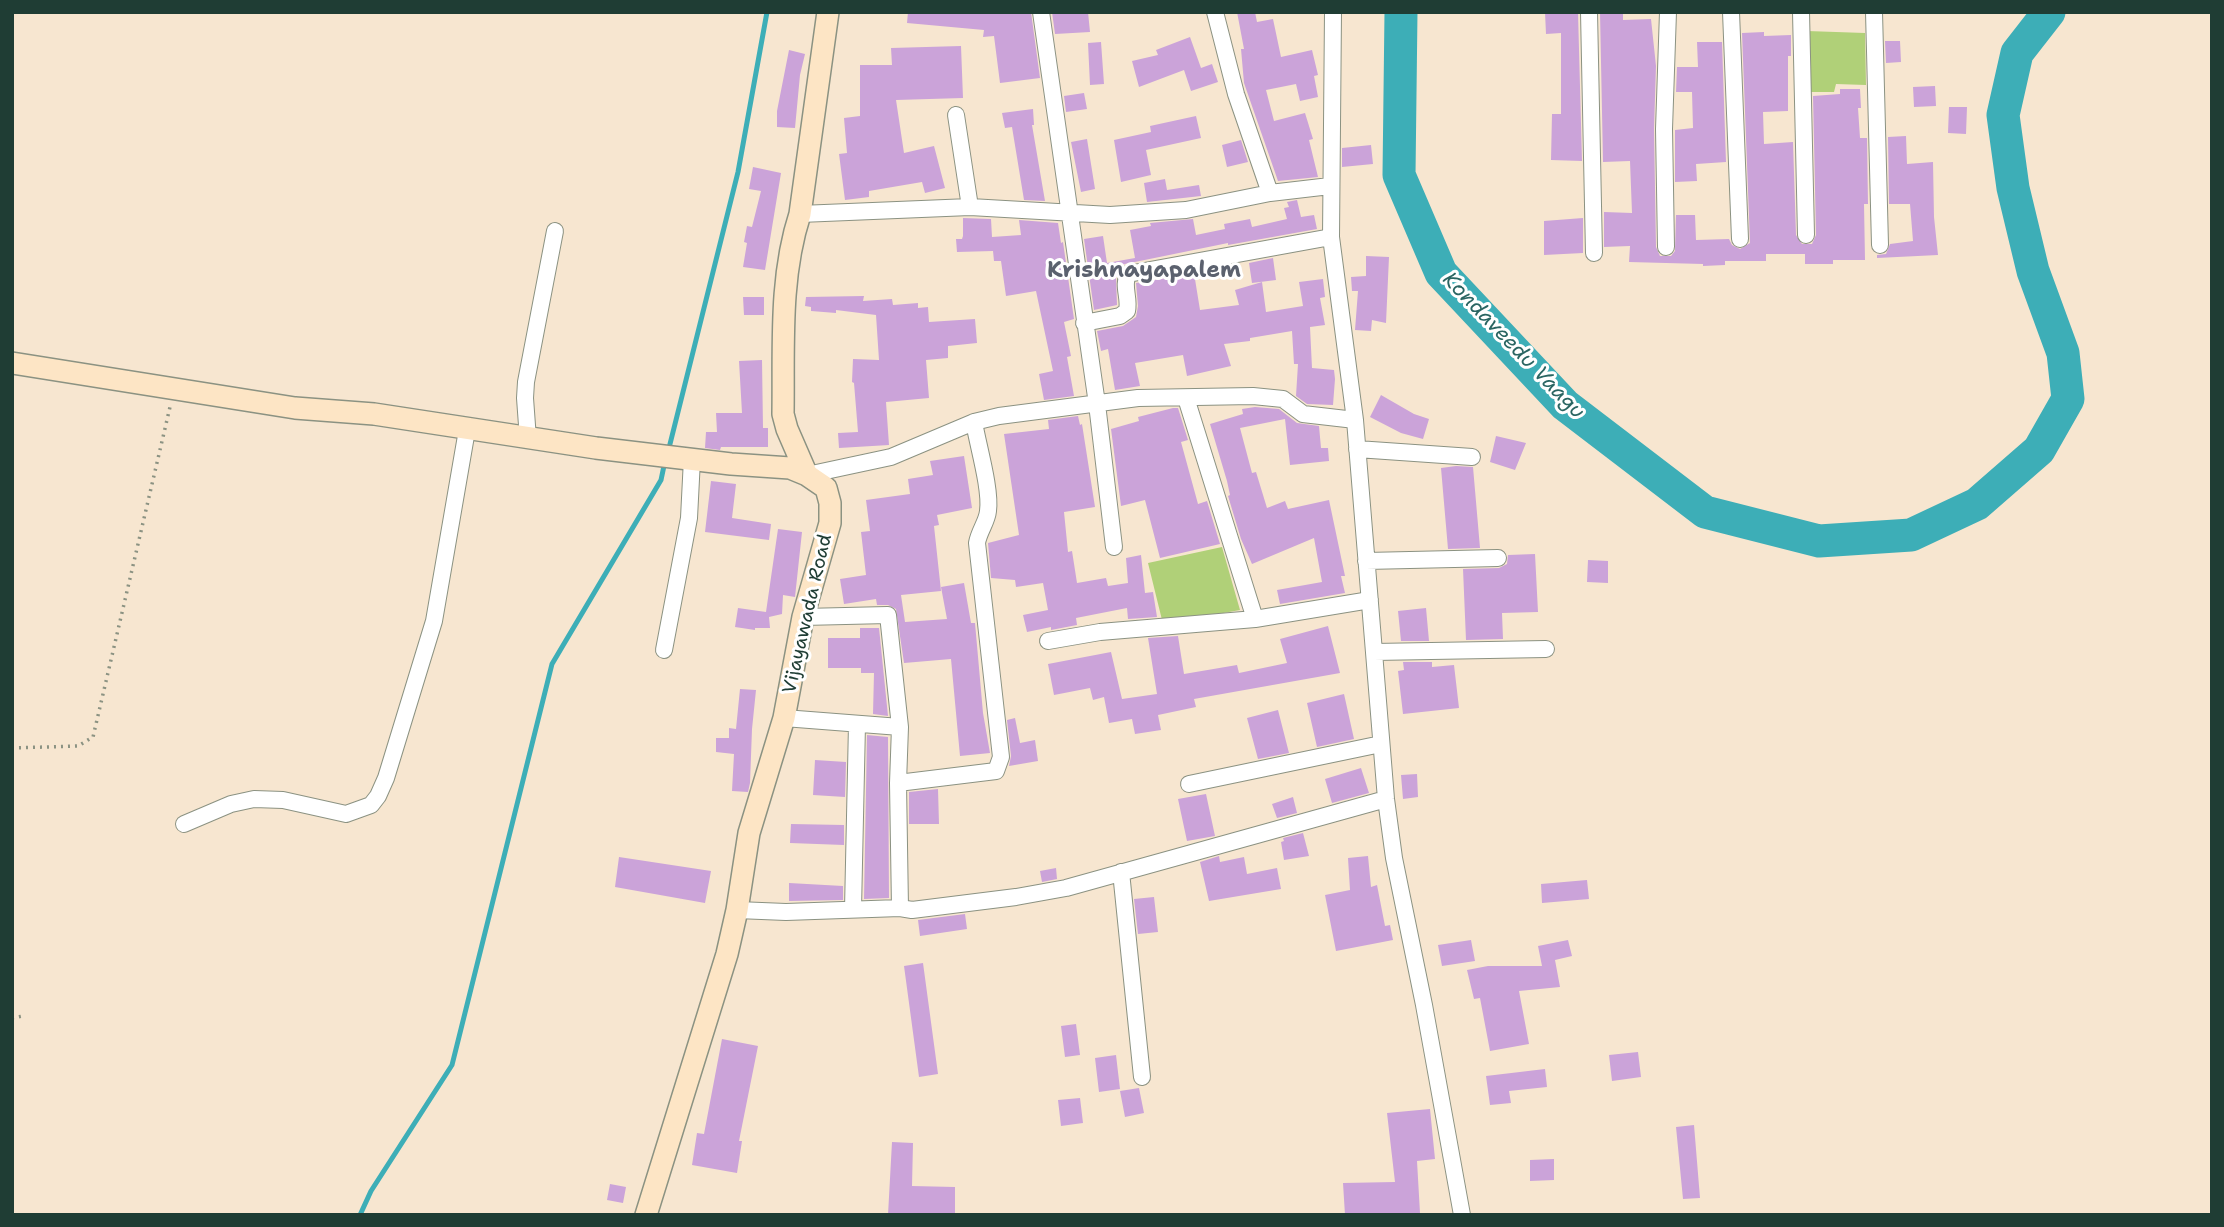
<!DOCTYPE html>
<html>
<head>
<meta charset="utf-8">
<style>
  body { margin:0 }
  #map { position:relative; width:2224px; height:1227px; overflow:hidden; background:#f7e6d0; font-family:"Shantell Sans",sans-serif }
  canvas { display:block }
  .frame { position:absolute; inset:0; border:14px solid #1f3d34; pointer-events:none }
</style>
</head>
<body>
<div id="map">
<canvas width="2224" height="1227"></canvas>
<div class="frame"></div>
</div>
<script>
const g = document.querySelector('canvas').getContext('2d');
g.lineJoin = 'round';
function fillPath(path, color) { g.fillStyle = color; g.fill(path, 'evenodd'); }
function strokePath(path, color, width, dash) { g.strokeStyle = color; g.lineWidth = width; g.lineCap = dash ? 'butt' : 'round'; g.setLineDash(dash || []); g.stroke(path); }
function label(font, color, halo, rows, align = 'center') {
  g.font = font + ' "Shantell Sans",sans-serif'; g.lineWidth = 6; g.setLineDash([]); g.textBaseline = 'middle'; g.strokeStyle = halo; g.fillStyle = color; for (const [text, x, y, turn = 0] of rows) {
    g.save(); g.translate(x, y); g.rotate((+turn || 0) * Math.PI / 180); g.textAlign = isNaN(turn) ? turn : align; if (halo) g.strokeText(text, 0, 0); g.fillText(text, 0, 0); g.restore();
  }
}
const green = new Path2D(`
  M1807,31l58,2 1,52 -30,-1 -2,8h-25z
  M1222,547l18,63 -77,14 -15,-61z`);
const stream = new Path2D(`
  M668,452l70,-280 29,-160
  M360,1215l11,-24 81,-126 100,-401 109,-184 4,-19`);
const river = new Path2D(`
  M1401,12l-2,163 42,98 124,132 140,107 114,29 92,-6 66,-31 62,-54 29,-51 -5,-46 -30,-82 -20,-83 -10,-73 14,-62 32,-41`);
const building = new Path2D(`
  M908,12h123l9,66 -40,5 -6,-47 -11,1 1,-7 -77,-7z
  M1052,12h36l2,20 -35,2z
  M1237,12h18l2,10 16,-3 8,38 31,-7 6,25 -4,1 4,21 -18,4 -4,-17 -30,6 8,31 31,-8 8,26 -4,1 9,37 -40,4 -34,-98 -3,-34h3z
  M1545,12h33l4,149 -31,-1 1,-46h9v-81l-15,1z
  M1600,12h23v8l28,-1 5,47 -2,63 2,118 4,9h11l4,-5 1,-36h19l1,25 33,-1 3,6 8,4 10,-6 -8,-210 22,-1v4l27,-1v21h-3v55l-25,1 1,32 29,-2 3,93 6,9h10l4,-9 -3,-139 27,-2v-5h20l1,19h-3l2,30h7l1,66h-4l1,56h-32v4h-28v-10h-39v7h-41v4l-22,1v-2l-74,-2 1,-16 -26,1v-35l28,1 -2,-52 -27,1z
  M1190,37l11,31 11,-4 6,18 -27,9 -7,-21 -45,17 -7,-26 26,-6 -2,-5z
  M1885,41h15l1,21 -15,1z
  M1101,42l3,42 -14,1 -2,-42z
  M1697,42h25l4,120 -30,2 1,17 -22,1v-52l18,-2 -1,-36h-16l1,-25h21z
  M961,46l2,52 -67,2 8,53 30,-7 11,42 -20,5 -3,-11 -53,9v6l-24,3 -6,-46 8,-1 -3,-35 16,-2v-51h32l-1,-17z
  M789,50l16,4 -5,21 -5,53 -18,-1v-16z
  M1935,86l1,20 -22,1 -1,-20z
  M1084,93l3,16 -21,3 -2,-16z
  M1949,107h18l-1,27 -18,-1z
  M1033,109l1,16h-2l13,76 -21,-1 -12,-73 -7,1 -3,-15z
  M1196,116l5,22 -55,12 5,25 -30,7 -7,-42 37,-8 -1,-6z
  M1906,136l1,28 26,-2 1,55 4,38 -61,3v-3l9,-1 4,-10 23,-3 -3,-37h-21l-1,-67z
  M1087,139l8,50 -14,3 -10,-50z
  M1241,140l7,22 -21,5 -5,-22z
  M1371,145l2,19 -31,3v-19z
  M753,167l28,6 -16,97 -22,-3 4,-24 -3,-1 3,-16 5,1 9,-36 -12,-2z
  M1165,179l2,11 32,-5 2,11 -54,6 -3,-19z
  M1297,200l4,17 13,-2 3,14 -89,16v-2l-103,21 -4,2 -5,11 1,28 -23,5 -10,-71 19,-3 4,27 28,-5 -5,-28 21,-4 -1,-3 43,-4 3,16 29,-6 -1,-5 26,-5 2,8 35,-8 -3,-11 5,-1 -2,-5z
  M963,218l28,1 1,18 29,-2 -2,-15 39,3 3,20 2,-1 11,77 -10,3 7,34 -4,1 7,39 -30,4 -5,-26 14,-3 -17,-80 -30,5 -5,-35h-7l-1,-10 -36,1 -1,-13h6l1,-3z
  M1583,218v35l-39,2v-34z
  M1366,256l23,1 -3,66 -14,-3 -1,11 -16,-1 3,-39h-6l-1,-14 15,-1z
  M1273,258l3,22 -24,3 -3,-20z
  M1194,273l6,37 39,-5 -4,-15 27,-8 4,30 37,-6 -4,-24 24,-3 2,18 -5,1 5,27 -15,2 2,41 22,2 1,9 -2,26 -26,-1 -11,-8 2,-32h-4l-2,-33 -42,7v3l-26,3 7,22 -44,10 -4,-21 -48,8 5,23 -25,4 -7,-41 -7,2 -4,-20 26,-5 13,-9 2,-11 -2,-23z
  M864,296l-1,5 29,-2 1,6 25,-2v5l10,-1 1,15 46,-3 2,24 -29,3v12l-22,2 3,38 -43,4 3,43 -50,3 -1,-15 20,-1 -4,-49 -2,-1 1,-23 26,1 -3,-45 -40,-5v3l-25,-2v-4l-6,-1 1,-9z
  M743,297h21v18h-20z
  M762,360l1,68h5v19h-47l-1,3 -15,-2 1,-16h11l-1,-19h26l-3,-52z
  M1381,395l33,19 15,5 -6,20 -22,-6 -31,-16z
  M1255,407l24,2 18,14 22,3 2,22h7l1,13 -39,4 -5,-46 -45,9 12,45 4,-1 11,36 18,-7 3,8 41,-9 16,76h-4l4,17 -65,11 -3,-14 45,-8 -8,-44 -62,26 -11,-25 -13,-43 2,-1 -3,-14 -17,-57 33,-10 -1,-5z
  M1173,408h5l10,32 -7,2 17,62 9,-3 13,43 -60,14 -15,-58 -24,6 -10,-77 28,-8 -1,-4z
  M1078,416l2,9 2,-1 13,83 -31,5 4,40 4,-1 5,32 29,-5 2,8 20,-3 -2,-25 15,-3 4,38 8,-1 4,25 -29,2 -1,-11 -51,10 1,7 -26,5v-3l-24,5 -4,-17 25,-5 -5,-27 -27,4 -1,-7 -24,-2 -3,-35 31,-8 -15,-101 45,-5 -1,-9z
  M1496,436l30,7 -11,27 -25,-8z
  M964,456l8,52 -35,7 2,10 -5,1 7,65 -40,4 4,27 42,-3 -6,-32 23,-4 7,40h4l8,90 7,40 -30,3 -9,-97 -47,4 -8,-54 -8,-4h-11l-1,-6 -32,5 -4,-25 26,-4 -5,-43 9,-1 -4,-31 44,-6 -2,-15 25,-4 -3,-14z
  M1456,466l17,1 7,81 -32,1 -7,-81z
  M711,481l25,3 -4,34 39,6 -2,16 -64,-8z
  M778,529l24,3 -7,65 -12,-2 -1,19 -13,3 1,11h-15v2l-20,-3 3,-19 28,4z
  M1535,554l3,58 -36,1 1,26 -37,1 -3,-71 36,-1 8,-4 1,-9z
  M1588,560l20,1v22l-21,-1z
  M1426,608l3,33h-28l-3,-30z
  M1328,626l12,47 -146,26 2,8 -38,8 3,15 -26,4 -3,-15 -23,4 -5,-26 -11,3 -3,-12 -36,7 -6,-31 63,-12 11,47 35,-5 -9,-56 30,-2 6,38 53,-9 2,8 48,-10 -7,-24z
  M860,628h19l9,88 -15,-2 1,-41h-13v-5h-33v-30h32z
  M1403,662h29v5l22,-2 5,43 -56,6 -5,-43 6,-1z
  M740,689l16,1 -4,39 -2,54 -2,9 -16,-1 2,-37 -18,-2v-14h13v-10l7,1z
  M1344,694l10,45 -37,8 -10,-44z
  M1278,710l11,43 -31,6 -11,-41z
  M1015,718l5,25 15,-3 3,21 -29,5 2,-10 -4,-36z
  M867,735l21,2 1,161 -25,1z
  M815,760l31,2 -1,35 -32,-2z
  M1361,768l8,25 -37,10 -7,-24z
  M1417,774l1,23 -15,2 -2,-24z
  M938,789l1,35h-30v-32z
  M1206,794l9,42 -28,5 -9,-42z
  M1293,797l4,16 -20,5 -5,-14z
  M791,824l53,1v20l-54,-2z
  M1303,833l6,23 -25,4 -3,-18 3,-1 -1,-3z
  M1219,856l1,6 24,-5 3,17 30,-6 4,21 -72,12 -9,-39z
  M1368,856l3,31 6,-2 8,41 5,-1 3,15 -57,11 -11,-56 25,-5 -2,-32z
  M619,857l92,14 -6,32 -90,-16z
  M1056,868l1,11 -15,3 -2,-11z
  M1587,880l2,19 -47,4 -1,-19z
  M789,883l54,3v14l-54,1z
  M1154,897l4,35 -20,2 -4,-35z
  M965,914l2,15 -47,7 -2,-16z
  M1471,940l4,21 -33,5 -4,-21z
  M1568,940l4,16 -17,4 5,27 -41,4 10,53 -39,7 -10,-53 -6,1 -7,-29 21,-4h54l-4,-20z
  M923,963l15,111 -19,3 -15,-111z
  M1076,1024l4,31 -15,2 -4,-31z
  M722,1039l36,7 -19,95h3l-5,32 -45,-8 5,-32 7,1z
  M1638,1052l3,25 -29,4 -3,-26z
  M1116,1055l4,34 -21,3 -4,-34z
  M1545,1069l2,18 -38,4 2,12 -21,2 -4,-29z
  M1139,1088l5,25 -19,4 -5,-26z
  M1080,1098l3,25 -22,3 -3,-26z
  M1430,1109l5,50 -18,2 3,52 -75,2 -2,-32 52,-1 -8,-69z
  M1694,1125l6,73 -17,1 -7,-72z
  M892,1142l21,1 -1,43 43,1v28h-67z
  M1554,1159v21l-24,1v-21z
  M610,1184l16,3 -3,16 -16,-3z`);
const path = new Path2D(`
  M12,748l66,-2 15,-9 77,-330
  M12,1018l11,-2`);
const street = new Path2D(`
  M1041,12l56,392 17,143
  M1215,12l21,82 34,99
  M1333,12l-2,225 24,183 31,379 8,59 30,147 38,210
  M1589,12l5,241
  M1731,12l9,227
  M1801,12l5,223
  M1874,12l6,233
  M956,115l14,92
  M800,214l170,-7 140,8 76,-5 84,-17 60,-7
  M1666,247l-2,-118 4,-117
  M1084,323l36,-7 7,-5c3,-13 -5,-25 1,-37l203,-37
  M1186,398l69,221
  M528,439l-3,-41 1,-16 29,-151
  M1357,449l115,8
  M807,475l84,-18 83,-35 25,-6 139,-18 115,-2 30,3 20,15 52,6
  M1366,561l132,-3
  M803,617l85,-2 12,112 -2,56 2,125
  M1048,641l52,-9 155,-13 115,-19
  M664,650l25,-132 3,-59
  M1374,652l172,-3
  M784,718l116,9
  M898,783l98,-12 5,-14 -24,-214c2,-12 10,-21 11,-32 3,-22 -10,-65 -14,-89
  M1189,784l192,-40
  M184,824l47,-20 23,-5 29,1 63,14 25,-9 7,-9 8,-18 48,-157 33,-191
  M1121,872l21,205
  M853,909l4,-185
  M737,910l49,2 114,-4 12,2 104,-13 50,-9 320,-89`);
const secondary = new Path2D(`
  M12,363l283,45 79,6 222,34 135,16 59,4 17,7
  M646,1215l81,-261 10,-44 12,-77 35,-115 19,-101 27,-94v-20l-4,-15 -19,-13 -20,-46 -4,-15c1,-66 -4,-136 17,-200l28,-202`);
const streetNames = [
  ["Vijayawada Road",808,614,-77]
];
const waterNames = [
  ["Kondaveedu Vaagu",1513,346,46]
];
const quarterNames = [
  ["Krishnayapalem",1144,271]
];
fillPath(green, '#b0d078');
strokePath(stream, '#3daeb7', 5);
strokePath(river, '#3daeb7', 33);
fillPath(building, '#cba3d9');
strokePath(street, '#8b9282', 18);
strokePath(secondary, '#8b9282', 24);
strokePath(path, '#8b9282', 3.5, [2, 5]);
strokePath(street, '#fff', 16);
strokePath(secondary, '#fde5c5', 21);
label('19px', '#1f3d34', '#fff', streetNames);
label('italic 21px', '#2a6562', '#fff', waterNames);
label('bold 23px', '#5b616e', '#fff', quarterNames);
</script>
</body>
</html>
